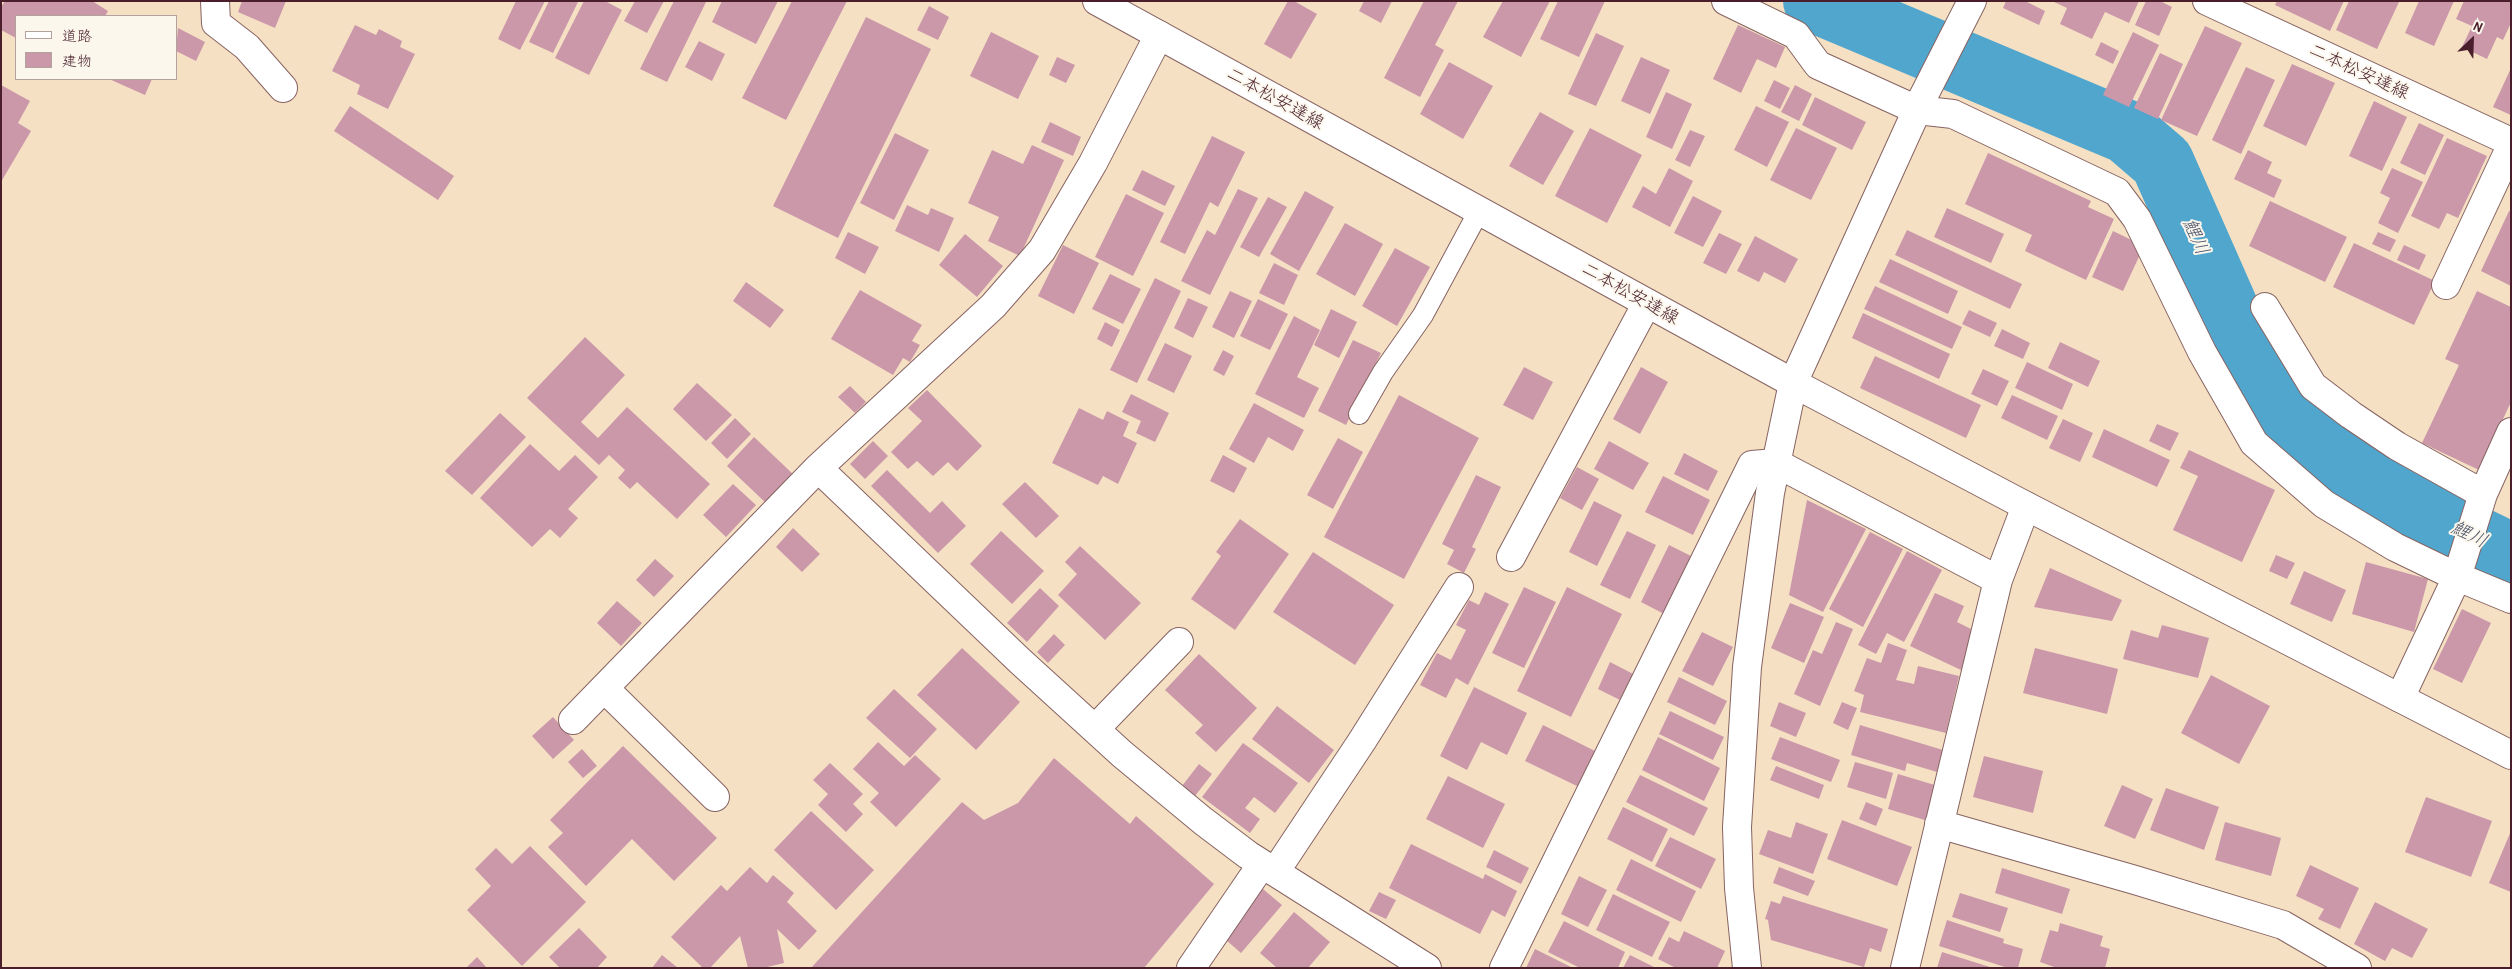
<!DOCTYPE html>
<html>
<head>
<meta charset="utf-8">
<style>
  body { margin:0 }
  #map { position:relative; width:2512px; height:969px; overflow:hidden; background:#f5e0c4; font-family:"Patrick Hand","Klee One",sans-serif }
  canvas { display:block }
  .frame { position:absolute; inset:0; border:2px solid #4a1f2b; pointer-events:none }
  .legend { position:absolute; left:15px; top:15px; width:162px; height:65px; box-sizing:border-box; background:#fbf7ec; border:1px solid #b4a19f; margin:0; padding:6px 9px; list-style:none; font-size:15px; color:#4a1f2b }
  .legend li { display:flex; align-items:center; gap:10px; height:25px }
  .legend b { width:25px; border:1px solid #b4a19f }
  .north { position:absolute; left:2447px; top:15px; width:50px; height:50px; -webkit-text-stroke:4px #fbf7ec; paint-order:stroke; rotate:24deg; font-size:14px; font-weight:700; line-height:20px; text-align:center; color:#4a1f2b }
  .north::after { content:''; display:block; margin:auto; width:18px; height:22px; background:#4a1f2b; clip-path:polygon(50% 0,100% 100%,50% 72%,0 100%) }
</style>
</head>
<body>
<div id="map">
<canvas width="2512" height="969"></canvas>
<div class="frame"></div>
<ul class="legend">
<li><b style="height:6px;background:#fff"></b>道路</li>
<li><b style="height:14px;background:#cb98aa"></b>建物</li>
</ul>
<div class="north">N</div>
</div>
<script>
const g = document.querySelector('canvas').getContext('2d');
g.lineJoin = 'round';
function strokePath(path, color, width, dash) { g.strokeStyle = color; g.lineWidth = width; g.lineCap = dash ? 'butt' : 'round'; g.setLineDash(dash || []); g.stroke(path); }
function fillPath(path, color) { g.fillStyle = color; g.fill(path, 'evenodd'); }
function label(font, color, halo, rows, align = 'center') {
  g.font = font + ' "Patrick Hand","Klee One",sans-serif'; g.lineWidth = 4; g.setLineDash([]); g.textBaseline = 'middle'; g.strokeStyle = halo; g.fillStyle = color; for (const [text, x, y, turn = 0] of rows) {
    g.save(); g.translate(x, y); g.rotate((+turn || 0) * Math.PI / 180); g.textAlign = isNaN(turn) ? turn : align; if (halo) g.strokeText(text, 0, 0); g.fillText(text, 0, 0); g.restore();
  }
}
const river = new Path2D(`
  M1815,1l312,131 35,30 74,168 46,81 61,51 55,38 113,55`);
const building = new Path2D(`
  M5,1h87l16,10 -3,5h-89v22l-15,-8v-23z
  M242,1h44l-11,27 -37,-16z
  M516,1h29l-25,49 -22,-11z
  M549,1l29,1 -25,51 -24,-11z
  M584,1h21l17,9 -33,65 -34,-17z
  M635,1h29l-17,32 -23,-12z
  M674,1l32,1 -39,80 -27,-13z
  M722,1h56l-22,43 -44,-22z
  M792,1h55l-61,119 -44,-22z
  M1288,1h6l23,13 -26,45 -27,-15z
  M1364,1h28l-11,22 -22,-12z
  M1424,1h34l-23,44 9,5 -24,47 -36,-19z
  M1503,1h47l-29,56 -38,-20z
  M1558,1h47l-26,56 -39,-18z
  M2006,1h19l20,10 -6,14 -36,-17z
  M2052,1h87l-10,22 -24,-11 -13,27 -32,-15 7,-16z
  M2146,1h14l12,6 -13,29 -24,-11z
  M2277,1h67l-14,30 -55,-26z
  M2349,1l50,1 -22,47 -41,-19z
  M2419,1h35l-20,45 -29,-13z
  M2464,1h47v22l-8,17 -6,-3 -10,22 -25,-12 10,-21 -16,-7z
  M929,6l20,11 -11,23 -21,-10z
  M866,17l65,32 -93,189 -65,-32z
  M355,25l21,10 3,-6 23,12 -2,6 15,7 -27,55 -31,-15 3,-9 -28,-14z
  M1738,25l47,22 -9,21 -19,-9 -16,34 -28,-14z
  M2205,26l37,17 -45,93 -36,-16z
  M178,28l27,14 -9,19 -20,-10z
  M991,32l48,24 -21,43 -48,-23z
  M2133,32l26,13 -30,62 -26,-12z
  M1596,33l28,13 -28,60 -28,-12z
  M699,41l26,13 -13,27 -27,-14z
  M2101,42l18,9 -6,13 -18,-9z
  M2160,53l23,11 -25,55 -24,-11z
  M1057,57l18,8 -9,18 -17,-8z
  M1641,57l29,13 -20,44 -29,-13z
  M1449,62l44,24 -30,53 -43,-25z
  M2292,64l43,19 -29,63 -43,-20z
  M2246,67l29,13 -34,74 -29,-14z
  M2511,68v47l-18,-8z
  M109,79h43l-7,16z
  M1774,80l16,8 -10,21 -16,-8z
  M1,85l29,16 -12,22 13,8 -30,51z
  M1795,85l17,9 -13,27 -18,-9z
  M1666,92l26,12 -20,45 -26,-12z
  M1815,97l51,25 -14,28 -50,-25z
  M2374,101l33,16 -25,54 -33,-15z
  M350,106l104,70 -16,24 -104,-69z
  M1756,106l33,16 -22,45 -33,-17z
  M1540,112l34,19 -31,54 -34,-19z
  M1050,122l31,15 -8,19 -32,-14z
  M2419,123l25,12 -19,40 -25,-12z
  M1590,128l52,27 -35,68 -52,-27z
  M1796,128l41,20 -26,52 -41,-20z
  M1690,130l15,6 -15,31 -15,-7z
  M895,133l34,17 -35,70 -34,-17z
  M1212,136l33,16 -27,55 -8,-5 -25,52 -25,-12z
  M2447,138l40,18 -29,62 -11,-5 -8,16 -28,-13z
  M1032,145l32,15 -44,96 -32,-15 11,-24 -31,-14 24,-53 31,14z
  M2248,150l24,12 -5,11 15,7 -8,18 -40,-19z
  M1988,153l103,48 -3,6 26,12 -28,61 -61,-29 7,-16 -67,-31z
  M1669,168l24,13 -23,46 -38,-20 11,-21 13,8z
  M2392,168l31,14 -25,51 -20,-10 12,-25 -10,-5z
  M1142,170l33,16 -10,20 -33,-16z
  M1238,189l20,9 -48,97 -29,-14 26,-51 8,5z
  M1305,191l29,16 -35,64 -29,-17z
  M1126,194l38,19 -31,63 -38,-19z
  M1693,196l29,15 -19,36 -29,-14z
  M1268,197l19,10 -28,50 -19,-10z
  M2270,201l77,36 -22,45 -76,-36z
  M907,205l21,10 3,-7 23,10 -15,34 -44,-21z
  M1947,208l57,26 -13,29 -57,-26z
  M2509,211l2,1v74l-30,-15z
  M1345,223l38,21 -28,52 -39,-22z
  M1907,230l115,54 -12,25 -115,-54z
  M2113,231l31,15 -21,45 -31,-14z
  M848,232l31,15 -14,27 -30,-16z
  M2378,232l18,8 -6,12 -18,-8z
  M1719,233l23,11 -16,30 -23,-11z
  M965,234l38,32 -26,31 -38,-32z
  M1755,236l43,23 -13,24 -21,-11 -5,10 -22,-11z
  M2354,243l81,38 -21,44 -81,-38z
  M1063,245l36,18 -25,51 -36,-18z
  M2404,245l22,10 -7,15 -22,-10z
  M1395,248l35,19 -33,59 -35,-20z
  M1890,259l68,32 -10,23 -69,-32z
  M1274,263l24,12 -14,30 -25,-12z
  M1110,274l31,15 -18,35 -31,-15z
  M1155,278l26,13 -44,92 -27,-13z
  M746,282l38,28 -14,18 -37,-27z
  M1875,286l87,41 -10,22 -88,-40z
  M860,290l62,35 -10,16 8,4 -10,17 -7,-4 -10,17 -62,-36z
  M1230,291l22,10 -18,37 -22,-11z
  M2477,291l34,16v95l-32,68 -57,-27 37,-78 -14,-6z
  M1188,298l20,9 -15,31 -19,-10z
  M1258,299l30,15 -18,36 -30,-14z
  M1331,309l26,13 -18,36 -25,-13z
  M1969,310l28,13 -7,14 -28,-13z
  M1863,313l87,41 -11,25 -87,-41z
  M1294,316l26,14 -23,47 22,11 -15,30 -49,-24z
  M1105,322l15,8 -8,17 -15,-8z
  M2002,329l28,14 -7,16 -29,-13z
  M585,337l40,38 -44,47 17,16 29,-31 83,77 -33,35 -40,-37 -7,7 -12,-11 7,-8 -16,-15 -10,10 -72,-67z
  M1353,340l28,13 -35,72 -28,-14z
  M2060,342l40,19 -12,26 -40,-19z
  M1165,343l27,13 -18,37 -27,-13z
  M1223,350l11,6 -10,20 -11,-6z
  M1875,356l106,49 -15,33 -106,-50z
  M2027,362l46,22 -11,26 -47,-22z
  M1524,367l29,15 -20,38 -30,-15z
  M1641,367l27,15 -28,52 -27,-15z
  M1983,369l26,12 -12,25 -26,-12z
  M697,383l35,32 -26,26 -33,-32z
  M850,386l16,16 -11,11 -17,-16z
  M927,390l55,56 -25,25 -9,-9 -15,14 -16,-15 -9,8 -17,-17 31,-31 -14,-13z
  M1131,394l38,19 -14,29 -19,-9 5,-12 -19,-9z
  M1399,395l80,43 -75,141 -80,-42z
  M2012,395l46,21 -11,24 -46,-22z
  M1254,403l50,27 -11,21 -25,-14 -14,26 -25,-14z
  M1079,408l24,12 4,-9 22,11 -6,14 14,7 -19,41 -15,-8 -5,9 -46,-22z
  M500,413l26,24 -54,58 -27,-24z
  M735,418l16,16 -24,25 -16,-16z
  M2063,419l30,14 -13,29 -31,-14z
  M2157,424l22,9 -9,18 -21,-10z
  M2104,429l66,31 -13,27 -65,-30z
  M754,437l41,39 -27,29 -41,-39z
  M1338,438l25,14 -30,57 -26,-14z
  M873,441l15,15 -23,23 -15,-15z
  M1609,441l40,22 -16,27 -39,-21z
  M530,444l29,27 16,-16 23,22 -30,32 10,9 -18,20 -10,-9 -18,18 -52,-49z
  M2189,450l86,40 -33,72 -69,-32 25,-54 -18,-8z
  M1684,453l34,18 -10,20 -34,-17z
  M1223,455l24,13 -13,25 -24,-12z
  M1577,467l22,12 -17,31 -22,-12z
  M887,470l43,43 12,-12 24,25 -28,27 -67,-67z
  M1476,475l25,12 -29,60 4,2 -12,24 -17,-9 7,-14 -12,-6z
  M1663,476l47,24 -17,35 -48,-23z
  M1025,482l34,34 -23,22 -34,-34z
  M733,484l23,21 -30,32 -23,-22z
  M1807,500l59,29 -43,83 -34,-17z
  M1594,501l28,14 -25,51 -28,-14z
  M1240,519l49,35 -54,76 -44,-31 30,-43 -5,-4z
  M793,528l27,26 -18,18 -26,-25z
  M1001,531l43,40 -32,33 -42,-40z
  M1627,531l29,14 -26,54 -30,-14z
  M1870,532l33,17 -40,78 -34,-18z
  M1669,545l30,15 -29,57 -29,-15z
  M1080,546l61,57 -36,37 -47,-45 19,-21 -12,-12z
  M1907,551l35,19 -38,72 -17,-9 -11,21 -18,-9z
  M1313,552l81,53 -39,60 -82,-53z
  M2276,555l19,8 -8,16 -18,-8z
  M655,559l19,17 -20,21 -18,-17z
  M2366,562l62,17 -14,53 -62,-18z
  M2050,568l72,32 -10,21 -78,-14z
  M2304,571l42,19 -14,32 -42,-18z
  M1524,587l32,15 -32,66 -32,-15z
  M1567,587l55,27 -51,103 -54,-26z
  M1040,588l19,18 -32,36 -20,-19z
  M1485,592l24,12 -41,81 -12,-7 -10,20 -26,-13 17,-32 14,7 15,-30 -10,-5 13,-25 10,5z
  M1935,593l29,13 -7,16 22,11 -18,37 -51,-24z
  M617,601l25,22 -21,23 -24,-23z
  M1790,603l34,14 -20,46 -33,-15z
  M2462,609l29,14 -29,60 -29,-14z
  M1836,622l17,7 -33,77 -26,-12 19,-44 9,4z
  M2162,625l47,13 -11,40 -75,-19 8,-29 27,8z
  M1702,632l31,15 -20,39 -31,-15z
  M1054,634l11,11 -17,18 -11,-11z
  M1888,643l19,7 -11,30 18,4 4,-18 41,10 -13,57 -86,-21 4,-17 -10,-4 13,-33 14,5z
  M962,648l58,54 -44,48 -59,-55z
  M2035,648l83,21 -11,45 -84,-21z
  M1199,654l58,54 -41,44 -21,-19 8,-8 -38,-35z
  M1610,662l29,15 -13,26 -28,-14z
  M2211,675l59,31 -31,58 -58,-31z
  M1679,677l48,24 -12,24 -48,-23z
  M1474,687l53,26 -20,42 -26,-13 -14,28 -27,-14z
  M894,689l43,40 -27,29 -44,-40z
  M1779,702l27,11 -10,24 -26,-11z
  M1842,702l15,6 -9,22 -15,-7z
  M1277,706l57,44 -25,33 -57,-44z
  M1670,711l54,26 -11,23 -54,-26z
  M553,717l21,23 -21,19 -21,-23z
  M1543,725l54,27 -18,35 -54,-26z
  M1860,725l83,25 -6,22 -30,-9 -2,8 -54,-16z
  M1658,737l62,31 -16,33 -62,-31z
  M1780,737l60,23 -9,22 -60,-23z
  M878,742l26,24 11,-11 26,24 -45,48 -26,-25 9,-9 -26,-24z
  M1243,743l55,40 -23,30 -21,-16 -9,11 15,11 -10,14 -48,-36z
  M623,746l94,92 -43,43 -42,-42 -46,47 -38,-39 15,-14 -13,-13z
  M582,749l15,17 -14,12 -15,-16z
  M1984,756l59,15 -10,42 -60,-16z
  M1054,758l76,66 6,-8 78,68 -70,84h-333l151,-166 22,18 34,-17z
  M1855,762l38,11 -7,26 -39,-12z
  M830,763l33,31 -10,10 10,10 -17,18 -28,-27 10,-11 -15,-14z
  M1199,764l13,10 -17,22 -13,-10z
  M1776,766l48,19 -5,14 -49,-19z
  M1898,774l40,12 -10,35 -40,-12z
  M1640,775l68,33 -14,28 -68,-34z
  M1448,776l57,28 -22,44 -57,-29z
  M2122,785l31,14 -18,40 -31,-13z
  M2166,788l53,19 -15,43 -54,-20z
  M2426,797l66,24 -21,56 -66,-25z
  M1866,802l17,7 -7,17 -17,-7z
  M1623,807l45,22 -16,33 -45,-23z
  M811,811l63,59 -38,40 -62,-60z
  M1842,820l70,27 -15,39 -70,-27z
  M1796,822l32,12 -15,40 -54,-20 9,-24 23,8z
  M2225,822l56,16 -10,38 -56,-16z
  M2511,831v61l-22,-9z
  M1670,837l46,22 -15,30 -46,-23z
  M1411,844l72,35 2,-5 32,17 -12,26 -13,-7 -12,24 -91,-46z
  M530,846l56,56 -64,64 -55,-56 24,-24 -16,-17 21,-21 16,16z
  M1494,850l35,18 -8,16 -35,-17z
  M1631,859l65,32 -15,31 -65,-32z
  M2310,865l49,23 -19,41 -22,-10 6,-10 -28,-13z
  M750,867l17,16 6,-8 21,18 -7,9 30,29 -18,19 -22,-21 7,34 -21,5h-15l-8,-32 -30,32h-7l-32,-31 50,-52 6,6z
  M1779,867l36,14 -7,15 -35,-13z
  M2002,868l68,21 -8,25 -67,-21z
  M1579,876l28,14 -19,37 -27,-13z
  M1251,879l31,26 -41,48 -30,-26z
  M1379,892l17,8 -10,19 -17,-8z
  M1960,893l48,15 -8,24 -48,-15z
  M1613,894l57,28 -18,35 -56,-27z
  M1783,896l105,33 -7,23 -11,-4 -6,19 -93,-27 -3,-20 -3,-1 6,-18 9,3z
  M2375,902l53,27 -16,29 -20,-10 -7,13 -31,-17z
  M1294,912l36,30 -22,26h-31l-17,-15z
  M1947,920l57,19 -1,4 20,6 -5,19h-10l-69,-22z
  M1564,921l61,31 -7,16h-38l-32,-16z
  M2060,923l43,13 -3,10 10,3 -5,19h-48l-17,-6 10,-32 8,2z
  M579,928l28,29 -10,11h-37l-11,-11z
  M1684,931l41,20 -8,17h-41l-18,-9 11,-22 10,5z
  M1535,949l38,19h-47z
  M1942,952l48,15v1h-53z
  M662,955l16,13h-26z
  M1630,955l26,13h-33z
  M477,957l10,11h-21z`);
const service = new Path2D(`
  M1359,414l24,-42 40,-57 56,-104`);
const minor = new Path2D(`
  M215,1l1,22 31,24 36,41
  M1726,1l70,34 22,30 99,45 36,4 164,78 20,27 65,133 52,91 70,61 71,43 58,28 58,24
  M2446,285l65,-139
  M2265,307l48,79 38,29 46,31 86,48
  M818,468l202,193 102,93 81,67 45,34 179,113
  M1511,557l136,-254
  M604,688l111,109
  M2400,698l57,-121 26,-83 28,-62
  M573,720l245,-252 175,-162 49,-56 51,-87 66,-128
  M1095,729l84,-87
  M1939,824l196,56 148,45 74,43
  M1275,872l87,-131 97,-154
  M1191,968l71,-104
  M1504,968l248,-503 24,-2 222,117
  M1905,968l93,-388 28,-74`);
const tertiary = new Path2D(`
  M1747,968l-8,-80 -2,-61 10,-160 23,-174 23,-110 233,123 485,249`);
const secondary = new Path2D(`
  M1097,1l696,382 129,-284 50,-98
  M2207,1l304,141`);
const streetNames = [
  ["二本松安達線",2359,72,25],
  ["二本松安達線",1275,99,29],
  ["二本松安達線",1630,294,29]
];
const waterNames = [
  ["鯉川",2195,237,66],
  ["鯉川",2469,535,26]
];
strokePath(river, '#51a6cd', 64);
fillPath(building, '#cb98aa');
strokePath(service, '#866361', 22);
strokePath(minor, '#866361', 30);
strokePath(tertiary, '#866361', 30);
strokePath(secondary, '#866361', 30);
strokePath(service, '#fff', 20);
strokePath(minor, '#fff', 28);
strokePath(tertiary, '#fff', 28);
strokePath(secondary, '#fff', 28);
label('18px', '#4a1f2b', '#fbf7ec', streetNames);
label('italic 19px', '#4d556c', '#fbf7ec', waterNames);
</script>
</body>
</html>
